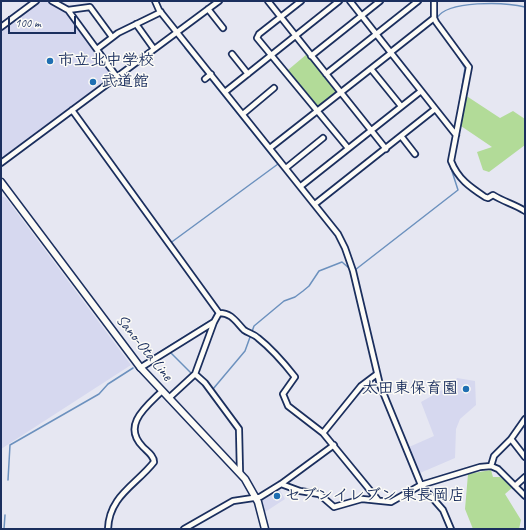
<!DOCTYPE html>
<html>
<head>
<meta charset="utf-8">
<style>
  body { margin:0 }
  #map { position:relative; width:526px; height:530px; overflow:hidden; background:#e6e7f2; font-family:Caveat,sans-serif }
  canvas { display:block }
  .frame { position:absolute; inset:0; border:2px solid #1b2f5e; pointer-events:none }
  .scale { position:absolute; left:8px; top:16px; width:68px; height:18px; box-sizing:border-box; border:2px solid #1b2f5e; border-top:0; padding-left:5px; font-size:12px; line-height:14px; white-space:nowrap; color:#1b2f5e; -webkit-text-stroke:3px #fdfcf7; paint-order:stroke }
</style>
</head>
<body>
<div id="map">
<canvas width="526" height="530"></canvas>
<div class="frame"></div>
<div class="scale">100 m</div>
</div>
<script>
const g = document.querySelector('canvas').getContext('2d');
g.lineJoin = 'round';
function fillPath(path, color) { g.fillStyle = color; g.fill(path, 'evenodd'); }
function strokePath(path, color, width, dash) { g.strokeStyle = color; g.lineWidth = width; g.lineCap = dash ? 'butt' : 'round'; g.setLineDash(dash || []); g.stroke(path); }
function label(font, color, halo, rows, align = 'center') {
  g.font = font + ' Caveat,"Klee One",sans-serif'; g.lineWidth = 3; g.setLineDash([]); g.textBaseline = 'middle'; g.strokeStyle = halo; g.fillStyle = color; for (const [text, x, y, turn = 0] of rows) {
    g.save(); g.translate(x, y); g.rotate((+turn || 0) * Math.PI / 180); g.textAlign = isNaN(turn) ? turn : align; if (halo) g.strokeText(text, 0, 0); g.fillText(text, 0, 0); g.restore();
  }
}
const built = new Path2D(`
  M40,1h6l18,8 49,66 -112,83v-127z
  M1,196l5,2 125,167 -130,84z
  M457,378l18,3 1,24 -16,14 -4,10 -1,29 -35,15 -11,-26 25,-11 -13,-34 32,-18z
  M278,487l7,12 -20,13 -4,-14z`);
const green = new Path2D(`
  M307,54l29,36v3l-16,13h-2l-30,-36z
  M465,95l35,23 13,-7 12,8v26l-36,27 -6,-2 -6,-18 15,-5 -31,-21z
  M491,470l2,7h7l13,10 -8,7 16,26 -2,9h-46l-8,-20 3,-35z`);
const stream = new Path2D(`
  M437,18c10,-18 68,-16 88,-11
  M454,50l11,18 -9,56
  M452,142l1,-6
  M169,244l109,-80 -93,-116
  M355,270l103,-80 -9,-28
  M170,352l35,35
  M144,362l69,-43 3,-8
  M213,389l32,-38 9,-25 30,-25 11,-4 8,-6 6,-5 10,-15 23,-9 8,7
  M8,480l2,-35 89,-51 9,-10 25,-16
  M4,529l1,-14`);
const minor = new Path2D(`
  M52,1l16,9 49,67
  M155,1l4,9 179,224 7,14 8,23 27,114 41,100 22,25 8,19
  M268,1l118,148
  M301,1l-42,33 -2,4 91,110
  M350,1l106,134
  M434,1v17l2,4 33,45 -18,94c7,18 19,26 34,36l3,1 5,-3c11,7 21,9 32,16
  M208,9l15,19
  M68,10l22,-3 22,30
  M136,24l18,25
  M1,27l35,-26
  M97,49l21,-16 43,-21
  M391,52l43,-34
  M232,54l16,20
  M311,56l69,-55
  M371,69l30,37
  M326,74l92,-73
  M205,79l6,-5
  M225,92l114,-91
  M72,110l147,203
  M243,114l31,-26
  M401,136l14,18
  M270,148l121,-95
  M1,163l218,-162
  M286,168l37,-30
  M301,186l120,-95
  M315,204l120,-95
  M219,313c13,0 17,9 25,17 4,3 10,4 14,8 14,11 26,25 37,39l-12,17 5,12 35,27 55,67
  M219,313l-5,9 -19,52 10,9 34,46 1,44
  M140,368l74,-46
  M169,398l26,-24
  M323,433l38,-47 16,-12
  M511,439l14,18
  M491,466l3,-10 17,-17 14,-20
  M281,484l19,7 19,3 15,13 28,-8 29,3 30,-17 59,-18 11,-1 7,3 27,27
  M515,486l10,-9
  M108,529c1,-33 28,-44 46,-67 0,-6 -6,-10 -11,-15 -22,-22 4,-41 19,-56
  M184,529l49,-28 27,-4 21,-13 53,-39`);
const secondary = new Path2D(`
  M1,182l139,185 105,112 13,23 7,27`);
const markers = [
  [50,61,4,"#1f6fb2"],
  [93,82,4,"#1f6fb2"],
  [466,389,4,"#1f6fb2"],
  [277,496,4,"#1f6fb2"]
];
const poiNames = [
  ["市立北中学校",58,61],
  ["武道館",101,82],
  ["太田東保育園",458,389,"right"],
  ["セブンイレブン 東長岡店",285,496]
];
const streetNames = [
  ["Sano-Ota Line",144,348,51]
];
fillPath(built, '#d6d8ef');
fillPath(green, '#b2db98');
strokePath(stream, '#6c91be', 1.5);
strokePath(minor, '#1b2f5e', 8);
strokePath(secondary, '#1b2f5e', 9);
strokePath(minor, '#fdfcf7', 4.5);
strokePath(secondary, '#fdfcf7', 6);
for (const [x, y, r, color] of markers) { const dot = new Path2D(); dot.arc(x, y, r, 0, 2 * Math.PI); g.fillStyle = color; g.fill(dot); strokePath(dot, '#fdfcf7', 1.5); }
label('bold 16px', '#1b2f5e', '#fdfcf7', poiNames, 'left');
label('16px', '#1b2f5e', '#fdfcf7', streetNames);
</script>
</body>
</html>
